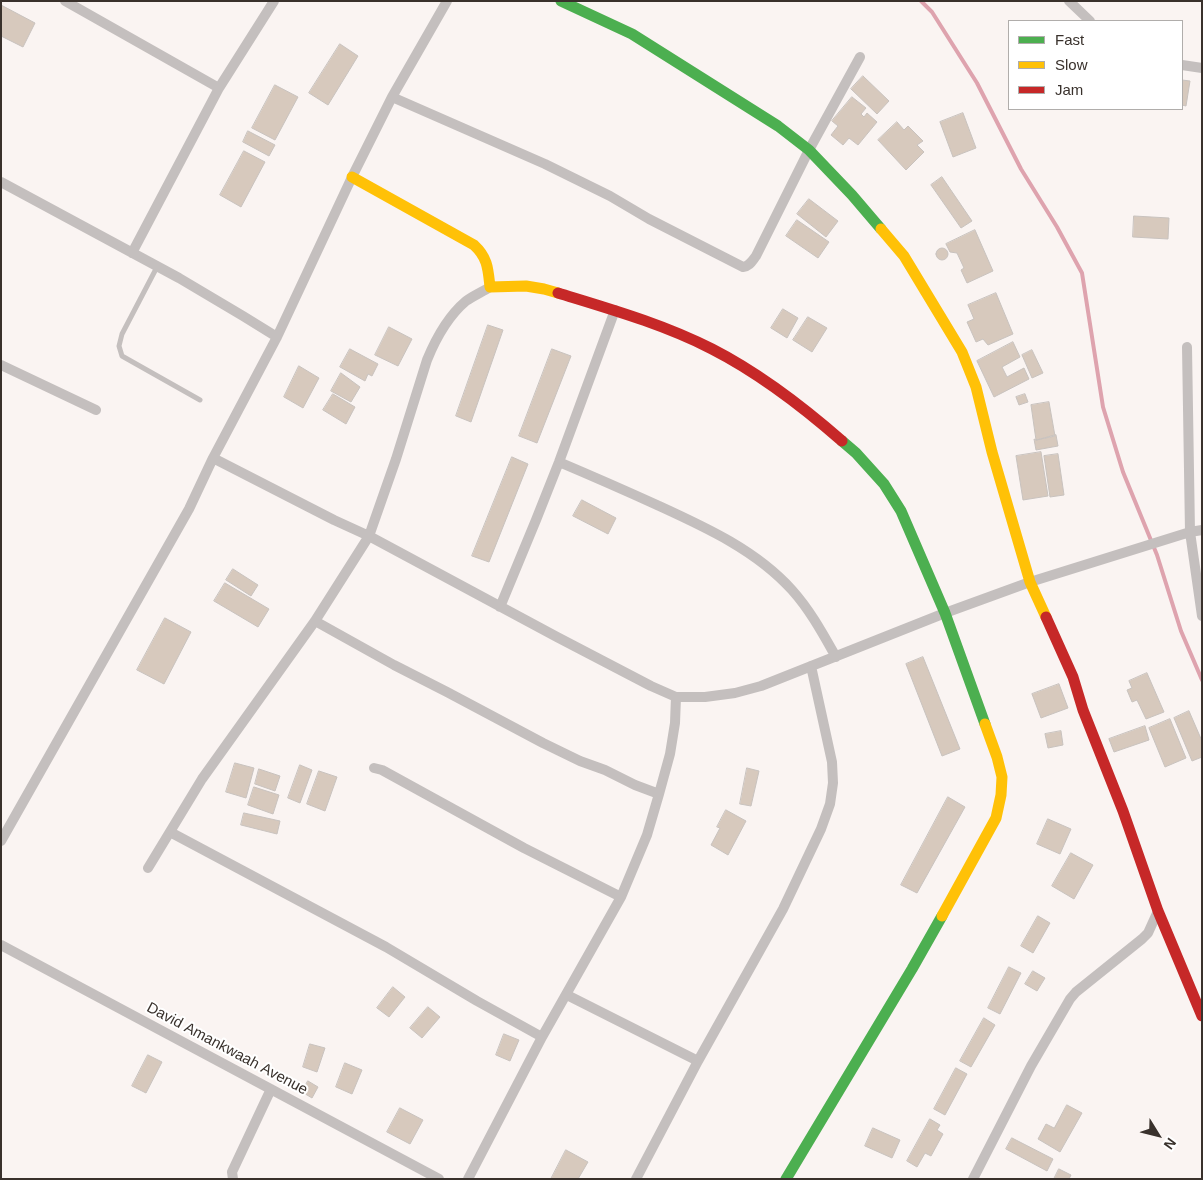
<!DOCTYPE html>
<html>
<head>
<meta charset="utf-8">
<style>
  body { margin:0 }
  #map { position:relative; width:1203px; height:1180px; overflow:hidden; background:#faf4f2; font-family:Arial,sans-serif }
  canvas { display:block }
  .frame { position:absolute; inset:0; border:2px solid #39312c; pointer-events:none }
  .legend { position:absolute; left:1008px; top:20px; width:175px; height:90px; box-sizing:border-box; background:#fff; border:1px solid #b0adab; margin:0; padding:6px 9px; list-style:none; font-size:15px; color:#39312c }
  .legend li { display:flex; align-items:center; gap:10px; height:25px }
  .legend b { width:25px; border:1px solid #b0adab }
  .north { position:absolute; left:1133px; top:1110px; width:50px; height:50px; -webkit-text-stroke:4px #fff; paint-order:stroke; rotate:126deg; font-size:14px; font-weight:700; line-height:20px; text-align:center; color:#39312c }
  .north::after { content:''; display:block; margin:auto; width:18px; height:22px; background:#39312c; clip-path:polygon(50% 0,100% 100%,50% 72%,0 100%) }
</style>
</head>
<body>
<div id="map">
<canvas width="1203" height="1180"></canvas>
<div class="frame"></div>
<ul class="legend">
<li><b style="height:6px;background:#4caf50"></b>Fast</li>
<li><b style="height:6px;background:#ffc107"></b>Slow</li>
<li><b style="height:6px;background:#c62828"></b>Jam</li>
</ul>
<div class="north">N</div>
</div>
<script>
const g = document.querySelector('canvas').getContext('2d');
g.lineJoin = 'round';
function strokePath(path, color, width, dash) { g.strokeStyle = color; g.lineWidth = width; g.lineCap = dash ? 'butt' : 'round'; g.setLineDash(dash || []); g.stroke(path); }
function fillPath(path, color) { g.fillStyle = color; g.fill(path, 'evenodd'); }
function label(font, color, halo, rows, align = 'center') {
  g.font = font + ' Arial,sans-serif'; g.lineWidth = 4; g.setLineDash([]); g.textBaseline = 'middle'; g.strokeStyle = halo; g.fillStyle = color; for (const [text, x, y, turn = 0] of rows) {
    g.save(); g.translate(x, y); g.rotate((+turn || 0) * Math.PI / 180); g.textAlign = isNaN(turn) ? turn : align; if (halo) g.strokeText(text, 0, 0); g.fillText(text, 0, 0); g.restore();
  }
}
const stream = new Path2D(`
  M921,1l11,11 45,71 44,86 36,58 25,46 21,134 20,65 34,83 24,76 21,49`);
const building = new Path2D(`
  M1,5l34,18 -12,24 -22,-11z
  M340,44l18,12 -30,49 -19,-12z
  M863,76l26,25 -12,13 -26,-25z
  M1182,80l8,1 -4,25 -4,-1z
  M275,85l23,12 -23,43 -23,-12z
  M852,97l14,11 -5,6 3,3 3,-4 10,9 -19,23 -9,-7 -6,7 -12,-10 7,-9 -6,-5z
  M963,113l13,35 -23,9 -13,-35z
  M897,122l7,8 4,-4 15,15 -6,4 7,7 -18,18 -28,-30z
  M248,131l27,14 -6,11 -26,-14z
  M244,151l21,11 -24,45 -21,-12z
  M942,177l30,44 -11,7 -30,-43z
  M809,199l29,22 -12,16 -29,-23z
  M1134,216l35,2 -1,21 -35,-2z
  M797,220l32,22 -11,16 -32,-22z
  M975,230l18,41 -26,12 -6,-13 3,-2 -7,-15 -7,-1 -4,-8z
  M936 254a6 6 0 1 1 12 0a6 6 0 1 1-12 0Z
  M996,293l17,41 -25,11 -5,-6 -7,3 -9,-20 7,-3 -6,-14z
  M783,309l15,9 -11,20 -16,-10z
  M808,317l19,11 -15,24 -19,-12z
  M488,325l15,5 -32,92 -15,-6z
  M389,327l23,12 -14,27 -23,-11z
  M1013,342l7,15 -18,10 5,10 17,-9 5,11 -35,18 -17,-36z
  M350,349l28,15 -6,12 -4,-2 -3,7 -25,-14z
  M552,349l19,7 -34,87 -18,-7z
  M1032,350l11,23 -11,5 -10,-23z
  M299,366l20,12 -16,30 -19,-11z
  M341,373l19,14 -9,15 -20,-11z
  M333,394l22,13 -9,17 -23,-14z
  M1025,394l3,8 -9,3 -3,-8z
  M1049,402l6,34 -19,4 -5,-35z
  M1056,435l2,11 -22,4 -2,-11 2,1z
  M1041,452l7,44 -25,4 -7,-44z
  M1058,454l6,41 -14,2 -6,-41z
  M512,457l16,7 -39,98 -17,-6z
  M582,500l34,18 -8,16 -35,-18z
  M233,569l25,16 -7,11 -25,-16z
  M225,583l44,26 -11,18 -44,-26z
  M165,618l26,14 -27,52 -27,-14z
  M923,657l37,92 -18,7 -36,-92z
  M1147,673l17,39 -18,7 -9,-19 -5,2 -5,-12 5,-2 -3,-7z
  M1059,684l9,24 -27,10 -9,-24z
  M1189,711l13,30v16l-10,4 -18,-43z
  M1170,719l16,39 -21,9 -16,-39z
  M1145,726l4,14 -35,12 -5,-13z
  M1061,731l2,14 -15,3 -3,-14z
  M235,763l19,5 -8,30 -20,-6z
  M300,765l12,5 -12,33 -12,-5z
  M747,768l12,3 -8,35 -11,-2z
  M259,769l21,7 -5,15 -20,-7z
  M319,771l18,6 -12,34 -18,-7z
  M254,787l25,8 -6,19 -25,-9z
  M948,797l17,10 -48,86 -16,-8z
  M726,810l20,11 -18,34 -17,-10 9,-17 -3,-1z
  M244,813l36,8 -3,13 -36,-9z
  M1048,819l23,10 -11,25 -23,-10z
  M1071,853l22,12 -19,34 -22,-13z
  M1038,916l12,7 -17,30 -12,-7z
  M1009,967l12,6 -21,41 -12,-6z
  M1033,971l12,7 -8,13 -12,-7z
  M393,987l12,10 -16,20 -12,-9z
  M428,1007l12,10 -18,21 -12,-10z
  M984,1018l11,7 -24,42 -11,-6z
  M504,1034l15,6 -9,21 -14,-6z
  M310,1044l15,4 -8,24 -14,-5z
  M148,1055l14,7 -16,31 -14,-7z
  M345,1063l17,7 -10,24 -16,-7z
  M956,1068l11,6 -22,41 -11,-6z
  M308,1081l10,6 -6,11 -10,-6z
  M1067,1105l15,8 -22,39 -22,-13 8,-15 8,4z
  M400,1108l23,12 -13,24 -23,-12z
  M930,1119l10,6 -3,5 6,4 -12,22 -6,-3 -8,14 -10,-6z
  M873,1128l27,12 -8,18 -27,-12z
  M1012,1138l41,21 -6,12 -41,-22z
  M566,1150l22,12 -10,17h-27z
  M1059,1169l12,6 -2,4h-15z`);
const lane = new Path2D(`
  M157,267l-35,67 -3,12 3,10 78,44`);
const street = new Path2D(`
  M65,1l154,87
  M1069,1l21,20
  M1182,65l20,3
  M392,97l153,67 65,32 39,23 94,48c7,-1 9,-6 13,-11l53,-106 51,-93
  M1,182l178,96 64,38 34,21
  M132,253l87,-165 55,-87
  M1187,347l3,185 12,84
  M1,365l95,45
  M213,458l121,62 35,16 188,101 94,49 25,11h29l30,-4 26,-7 184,-73 85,-31 160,-50 12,-2
  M559,462c33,14 65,28 98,43 48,22 99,45 135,85 18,20 31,44 44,67
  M500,607l36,-87 23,-58 56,-152
  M315,621l79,44 53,27 96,51 37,18 25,9 30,15 24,9
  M374,768l8,2 142,78 97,49
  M170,832l216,115 91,54 65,36
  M1,841l188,-332 24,-51 64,-121 75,-160 40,-80 55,-96
  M148,868l54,-89 113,-158 54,-85 27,-77 31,-99c9,-22 20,-43 39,-59 7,-5 16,-9 24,-14
  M1,945l438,234
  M567,995l131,66
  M233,1179l-1,-7 39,-83
  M468,1179l74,-142 79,-140 26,-62 12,-41 11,-40 5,-31 1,-26
  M636,1179l62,-118 85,-152 38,-80 9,-25 3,-21 -1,-21 -21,-96
  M973,1179l58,-113 39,-67 6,-7 66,-53 6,-6 10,-22`);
const fast = new Path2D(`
  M561,1l71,33 146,92 31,24 43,45 29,34
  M842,441l14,12 28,31 17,27 44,102 40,111
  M786,1179l126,-210 30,-53`);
const slow = new Path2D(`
  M352,177l122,68c14,13 14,24 16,42l36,-1 18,3 14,4
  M881,229l23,27 58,96 14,35 16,65 38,130 16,35
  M942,916l54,-98 5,-23 1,-18 -5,-20 -12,-33`);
const jam = new Path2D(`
  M558,293c52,16 105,31 154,56 47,24 90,57 130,92
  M1046,617l27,60 10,33 40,101 35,100 44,105`);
const streetNames = [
  ["David Amankwaah Avenue",227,1049,28]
];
strokePath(stream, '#dea3ae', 4);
fillPath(building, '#d7c9bd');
strokePath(building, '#c8c2be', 1);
strokePath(lane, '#c4bfbe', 5);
strokePath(street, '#c4bfbe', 10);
strokePath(fast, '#4caf50', 11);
strokePath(slow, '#ffc107', 11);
strokePath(jam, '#c62828', 11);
label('15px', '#39312c', '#fff', streetNames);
</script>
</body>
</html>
